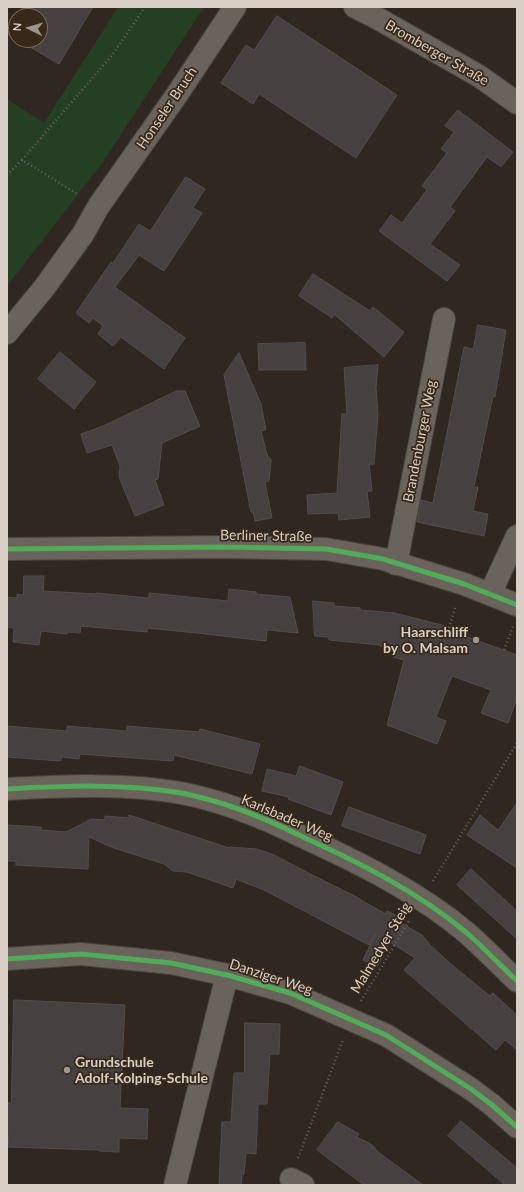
<!DOCTYPE html>
<html>
<head>
<meta charset="utf-8">
<style>
  body { margin:0 }
  #map { position:relative; width:524px; height:1192px; overflow:hidden; background:#302820; font-family:Lato,sans-serif }
  canvas { display:block }
  .frame { position:absolute; inset:0; border:8px solid #d9cfc6; pointer-events:none }
  .north { position:absolute; left:8px; top:8px; width:40px; height:40px; box-sizing:border-box; background:#372819; border:1px solid #786b5e; border-radius:50%; rotate:275deg; font-size:11px; font-weight:700; line-height:16px; text-align:center; color:#d9cfc6 }
  .north::after { content:''; display:block; margin:auto; width:14px; height:18px; background:#9e958c; clip-path:polygon(50% 0,100% 100%,50% 72%,0 100%) }
</style>
</head>
<body>
<div id="map">
<canvas width="524" height="1192"></canvas>
<div class="frame"></div>
<div class="north">N</div>
</div>
<script>
const g = document.querySelector('canvas').getContext('2d');
g.lineJoin = 'round';
function fillPath(path, color) { g.fillStyle = color; g.fill(path, 'evenodd'); }
function strokePath(path, color, width, dash) { g.strokeStyle = color; g.lineWidth = width; g.lineCap = dash ? 'butt' : 'round'; g.setLineDash(dash || []); g.stroke(path); }
function label(font, color, halo, rows, align = 'center') {
  g.font = font + ' Lato,sans-serif'; g.lineWidth = 3.5; g.setLineDash([]); g.textBaseline = 'middle'; g.strokeStyle = halo; g.fillStyle = color; for (const [text, x, y, turn = 0] of rows) {
    g.save(); g.translate(x, y); g.rotate((+turn || 0) * Math.PI / 180); g.textAlign = isNaN(turn) ? turn : align; if (halo) g.strokeText(text, 0, 0); g.fillText(text, 0, 0); g.restore();
  }
}
const green = new Path2D(`
  M118,7h86l-101,155 -96,124v-187l37,24z`);
const building = new Path2D(`
  M23,7h70l-34,57 -41,-24h22v-24h-22z
  M277,16l120,79 -41,63 -97,-64 -6,10 -32,-21 25,-38 8,5z
  M16,19v20l-9,-5z
  M458,110l55,42 -12,15 -14,-10 -37,50 5,4 -25,33 30,21 -13,16 -68,-50 12,-16 11,8 25,-33 -5,-4 25,-33 -6,-4 13,-17 -9,-6z
  M186,177l19,12 -12,19 9,5 -38,58 -25,-16 -24,32 70,51 -21,31 -43,-32 -8,9 -15,-12 5,-8 -10,-8 -4,5 -13,-10 35,-51 2,1 26,-39 11,7z
  M313,274l57,37 3,-4 31,25 -20,25 -50,-43 -2,4 -33,-22z
  M478,325l28,5 -11,67 -2,-1 -19,91h4l-5,24 15,3 -4,22 -67,-14 4,-22 12,3 31,-156 9,2z
  M305,343l1,27h-47l-1,-26z
  M60,352l36,30 -22,27 -36,-30z
  M239,353l22,51 5,26 -5,1 6,24 4,5 -2,21 -4,1 7,36 -17,3 -2,-9h-2l-27,-137z
  M378,365l-2,23 2,26 -4,50h-5l3,27h-5l3,26 -31,3 -1,-7 -30,1 -1,-19 30,-2 5,-79h5l-3,-46z
  M177,391h8l15,35 -38,17 -4,36 -3,1 9,25 -29,11 -16,-39 1,-11 -8,-21 -25,8 -6,-19 22,-8z
  M24,576h20l-1,15 53,3v-1l53,5v-5l79,8 1,-12 27,3v2l34,3 8,36 -31,-3 -1,11 -69,-8 -50,-5v4l-66,-6 -1,7 -13,-1v2l-26,-3 -2,14 -26,-3 1,-14 -7,-1v-30l10,1v-4l6,1z
  M313,601l21,2v3l26,2v2l35,3 58,15 -2,3 66,24v43l-9,25 -27,-10 10,-23 -39,-14 -16,41 10,4 -9,23 -50,-19 17,-65 -11,-3 2,-10 -15,-1v-1l-51,-5v-3l-14,-1z
  M7,726l60,5v-5l60,5v-5l72,6 1,-3 60,15 -8,30 -78,-19 -1,6 -93,-7 -1,5 -18,-2v4l-54,-4z
  M300,766l43,16 -12,33 -43,-16 1,-2 -27,-6 5,-22 29,7z
  M517,803v65l-50,-33 13,-20 18,15z
  M349,807l77,28 -6,19 -78,-28z
  M129,815l100,33v-1l28,2 17,6 54,28 29,14 7,5 22,12 1,-3 16,8 -2,4 21,12 8,10 22,20 38,31 3,-3 24,22v35l-12,-10 -9,10 -92,-80 11,-12 -25,-16 -13,25 -14,-7 13,-27 -7,12 -105,-55 -28,-11 -3,9 -46,-16 -14,-1 -9,-7 -50,-16 -25,-11 -1,32 -72,-4v-4h-9v-36l34,2v3l25,2 25,-13 14,1v-4l24,2z
  M471,869l46,42v28l-60,-54z
  M14,1000l111,5 -5,103 28,1 -1,30 -28,-1v14l-20,-1v-1l-91,-3 1,-14h-2v-30h4z
  M245,1023l35,1 -1,30h-9l-3,50h-9l-2,50 -10,-1 -2,21h-2l-1,11h-22l3,-63h9l3,-49h10z
  M461,1121l56,47v17h-12l-57,-49z
  M338,1122l21,12 -2,3 14,7 7,8 45,33h-59l-47,-35z`);
const path = new Path2D(`
  M22,160l91,-106 32,-47
  M7,175l15,-15 57,35
  M449,628l7,-23
  M504,650l9,-23
  M433,881l84,-138
  M361,1001l49,-82
  M298,1158l45,-118`);
const minor = new Path2D(`
  M355,7l22,11 102,58 38,27
  M7,333l37,-45 39,-54 15,-27 78,-111 59,-89
  M7,549l215,-2 104,2 57,10 81,25 53,21
  M396,564l48,-245
  M490,594l27,-58
  M7,789c58,-3 117,-6 174,4 42,8 84,25 122,44 57,26 115,55 164,96 17,15 33,32 50,48
  M7,959l74,-5 90,9 56,12 63,18 96,42 85,54 21,16 25,22
  M291,1179l12,6
  M175,1185l52,-210`);
const cycleway = new Path2D(`
  M7,549l215,-2 104,2 57,10 81,25 53,21
  M7,789c58,-3 117,-6 174,4 42,8 84,25 122,44 57,26 115,55 164,96 17,15 33,32 50,48
  M7,959l74,-5 90,9 56,12 63,18 96,42 85,54 21,16 25,22`);
const markers = [
  [476,640,4,"#9e958c"],
  [67,1070,4,"#9e958c"]
];
const streetNames = [
  ["Bromberger Straße",437,53,30],
  ["Honseler Bruch",167,108,-56],
  ["Brandenburger Weg",420,441,-79],
  ["Berliner Straße",266,536,1],
  ["Karlsbader Weg",287,818,23],
  ["Malmedyer Steig",381,948,-59],
  ["Danziger Weg",271,977,18]
];
const poiNames = [
  ["Haarschliff",468,632],
  ["by O. Malsam",468,648],
  ["Grundschule",75,1062,"left"],
  ["Adolf-Kolping-Schule",75,1078,"left"]
];
fillPath(green, '#253f25');
fillPath(building, '#464040');
strokePath(building, '#524d4d', 1);
strokePath(minor, '#49433c', 24);
strokePath(path, '#67615c', 2.5, [1, 3]);
strokePath(minor, '#69635c', 22);
strokePath(cycleway, '#51ab58', 5);
for (const [x, y, r, color] of markers) { const dot = new Path2D(); dot.arc(x, y, r, 0, 2 * Math.PI); g.fillStyle = color; g.fill(dot); strokePath(dot, '#372819', 1.5); }
label('14px', '#d9cfc6', '#372819', streetNames);
label('bold 14px', '#d9cfc6', '#372819', poiNames, 'right');
</script>
</body>
</html>
